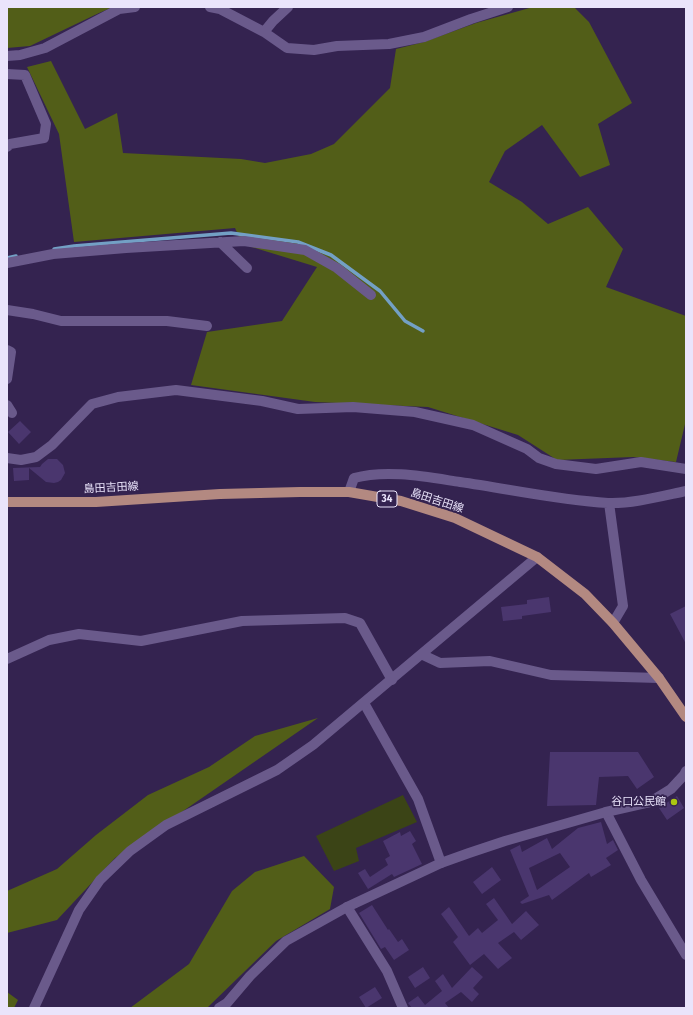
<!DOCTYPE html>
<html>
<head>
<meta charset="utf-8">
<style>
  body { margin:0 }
  #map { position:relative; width:693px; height:1015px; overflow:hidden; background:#342350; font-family:"Fira Sans",sans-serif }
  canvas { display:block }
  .frame { position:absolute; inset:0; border:8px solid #eae4fb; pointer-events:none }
</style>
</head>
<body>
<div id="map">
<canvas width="693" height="1015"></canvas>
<div class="frame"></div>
</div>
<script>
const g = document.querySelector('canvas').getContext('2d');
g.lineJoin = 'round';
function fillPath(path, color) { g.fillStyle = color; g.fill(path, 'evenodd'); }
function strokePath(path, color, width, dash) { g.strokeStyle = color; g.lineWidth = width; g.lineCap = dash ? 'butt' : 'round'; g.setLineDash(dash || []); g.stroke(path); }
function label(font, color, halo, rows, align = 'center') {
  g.font = font + ' "Fira Sans","Noto Sans JP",sans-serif'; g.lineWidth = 3.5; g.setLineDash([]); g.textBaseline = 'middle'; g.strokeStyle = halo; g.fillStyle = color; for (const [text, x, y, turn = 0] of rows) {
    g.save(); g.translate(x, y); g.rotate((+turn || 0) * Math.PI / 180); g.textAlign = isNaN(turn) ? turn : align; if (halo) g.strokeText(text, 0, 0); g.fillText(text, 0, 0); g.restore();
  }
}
const green = new Path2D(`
  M403,795l14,27 -61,26 3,13 -25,10 -18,-35z`);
const forest = new Path2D(`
  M7,7h106l-14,6 -69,33 -23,2z
  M533,7h41l15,15 43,81 -34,21 12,41 -30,12 -38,-52 -37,26 -16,31 33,20 26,22 40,-17 35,42 -17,38 80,29v104l-10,42 -43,-5 -76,3 -39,-25 -90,-28 -113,-5 -124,-17 16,-53 75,-11 35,-54 -75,-23 -7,-16 -161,14 -15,-108 -32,-67 24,-6 34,68 32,-16 6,40 118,6 24,4 46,-9 23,-10 56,-56 6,-39 28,-7 52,-19z
  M318,718l-203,140 -58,62 -50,13v-42l50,-22 39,-34 52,-40 61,-28 46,-31z
  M304,856l30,31 -4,22 -54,32 -69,67h-77l59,-44 43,-73 23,-19z
  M7,992l11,8 -4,8h-7z`);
const stream = new Path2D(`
  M54,249l20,-3 157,-13 67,9 33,13 49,36 25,30 18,10
  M7,258l9,-2`);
const building = new Path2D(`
  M20,421l11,11 -12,12 -11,-12z
  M48,459h9l6,6 2,8 -4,7 -3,2 -4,1 -8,-1 -17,-14v12l-15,1 -1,-13 27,-1 2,-3z
  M549,597l2,15 -29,4v3l-19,2 -2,-14 26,-3v-4z
  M686,606v38l-16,-30z
  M550,752h88l16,25 -17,12 -9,-13 -29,1 -3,28 -49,1z
  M677,796l7,12 -17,12 -8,-12z
  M601,822l6,22 6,-4 5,10 -12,8 5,7 -20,12 -2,-4 -37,27 -3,-5 -27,9 -2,-2 9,-6 -19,-46 10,-5 2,7 25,-14 5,11 26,-21zM560,853l10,14 -33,23 -8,-22z
  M410,831l6,10 -4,3 10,20 -28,13 -2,-3 -24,15 -10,-16 7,-4 5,8 18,-12 -3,-6 5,-3 -7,-15 17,-9 1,4z
  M492,867l9,13 -19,14 -9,-12z
  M494,898l18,26 14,-13 13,14 -18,15 -7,-8 -16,11 14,15 -14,11 -14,-15 -14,11 -17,-23 5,-5 -17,-23 8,-7 20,29 9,-8 4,5 16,-13 -12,-16z
  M372,905l16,25 1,-1 9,13 4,-3 7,11 -15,10 -9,-13 -4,2 -22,-36z
  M423,967l7,11 -15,10 -7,-11z
  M472,967l11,10 -10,11 6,6 -7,8 -11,-10 -16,11 4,5h-37l-4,-5 10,-7 7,9 17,-14 -7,-10 8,-7 9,14z
  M375,987l7,11 -16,10 -7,-11z`);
const street = new Path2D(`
  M210,7l10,2 44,23 23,16 27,2 23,-4 52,-2 35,-7 47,-18 37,-12
  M264,32l9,-11 15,-14
  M7,56l13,-1 25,-7 74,-39 16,-2
  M7,74l18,1 21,49 -2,14 -34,6 -3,3
  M220,242l27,26
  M7,263l46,-9 73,-6 118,-7 61,9 32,18 34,27
  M7,310l26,4 28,7h106l40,5
  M7,350l4,2 -4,27
  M7,405l5,8
  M7,458l14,2 15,-3 16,-12 40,-41 26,-7 58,-7 86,11 36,8 55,-2 62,5 58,13 54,24 12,9 17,6 40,5 45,-7 45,7
  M349,492l5,-14c33,-9 73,-1 106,4 49,7 98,18 148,21 24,1 54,-7 78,-12
  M609,503l14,103 -10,17
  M423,655l17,8 50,-2 61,14 108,3
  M7,659l42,-19 30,-6 62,7 101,-20 103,-3 15,5 32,57
  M364,703l54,96 23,64
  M606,812l35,68 45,75
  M347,907l40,64 16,37`);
const secondary = new Path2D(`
  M34,1008l45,-98 21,-30 30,-29 36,-26 111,-55 36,-25 224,-188
  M219,1008l8,-5 23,-27 36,-35 61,-34 94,-44 28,-10 36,-12 101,-29 44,-10 21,-13 13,-14 2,-4`);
const primary = new Path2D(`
  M7,502h89l124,-8 80,-2h49l52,9 54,17 82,39 48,37 28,29 46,55 27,39`);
const markers = [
  [674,802,4,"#acc612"]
];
const shields = [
  [387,499,20]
];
const shieldNames = [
  ["34",387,499]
];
const streetNames = [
  ["島田吉田線",111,488,-3],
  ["島田吉田線",437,501,18]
];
const poiNames = [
  ["谷口公民館",666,802]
];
fillPath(green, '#3b4416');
fillPath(forest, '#525e18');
strokePath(stream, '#73a0c5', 3.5);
fillPath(building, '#4a366e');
strokePath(street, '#6a5a8b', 10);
strokePath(secondary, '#6a5a8b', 10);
strokePath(primary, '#b38981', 10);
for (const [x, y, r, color] of markers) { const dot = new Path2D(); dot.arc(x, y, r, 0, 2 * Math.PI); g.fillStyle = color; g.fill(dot); strokePath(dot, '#342350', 1.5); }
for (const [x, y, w] of shields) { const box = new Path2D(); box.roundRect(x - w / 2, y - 8, w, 16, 3); g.fillStyle = '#342350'; g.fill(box); strokePath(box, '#eae4fb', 1); }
label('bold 10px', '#eae4fb', null, shieldNames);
label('11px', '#eae4fb', '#342350', streetNames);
label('11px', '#eae4fb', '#342350', poiNames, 'right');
</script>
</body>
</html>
